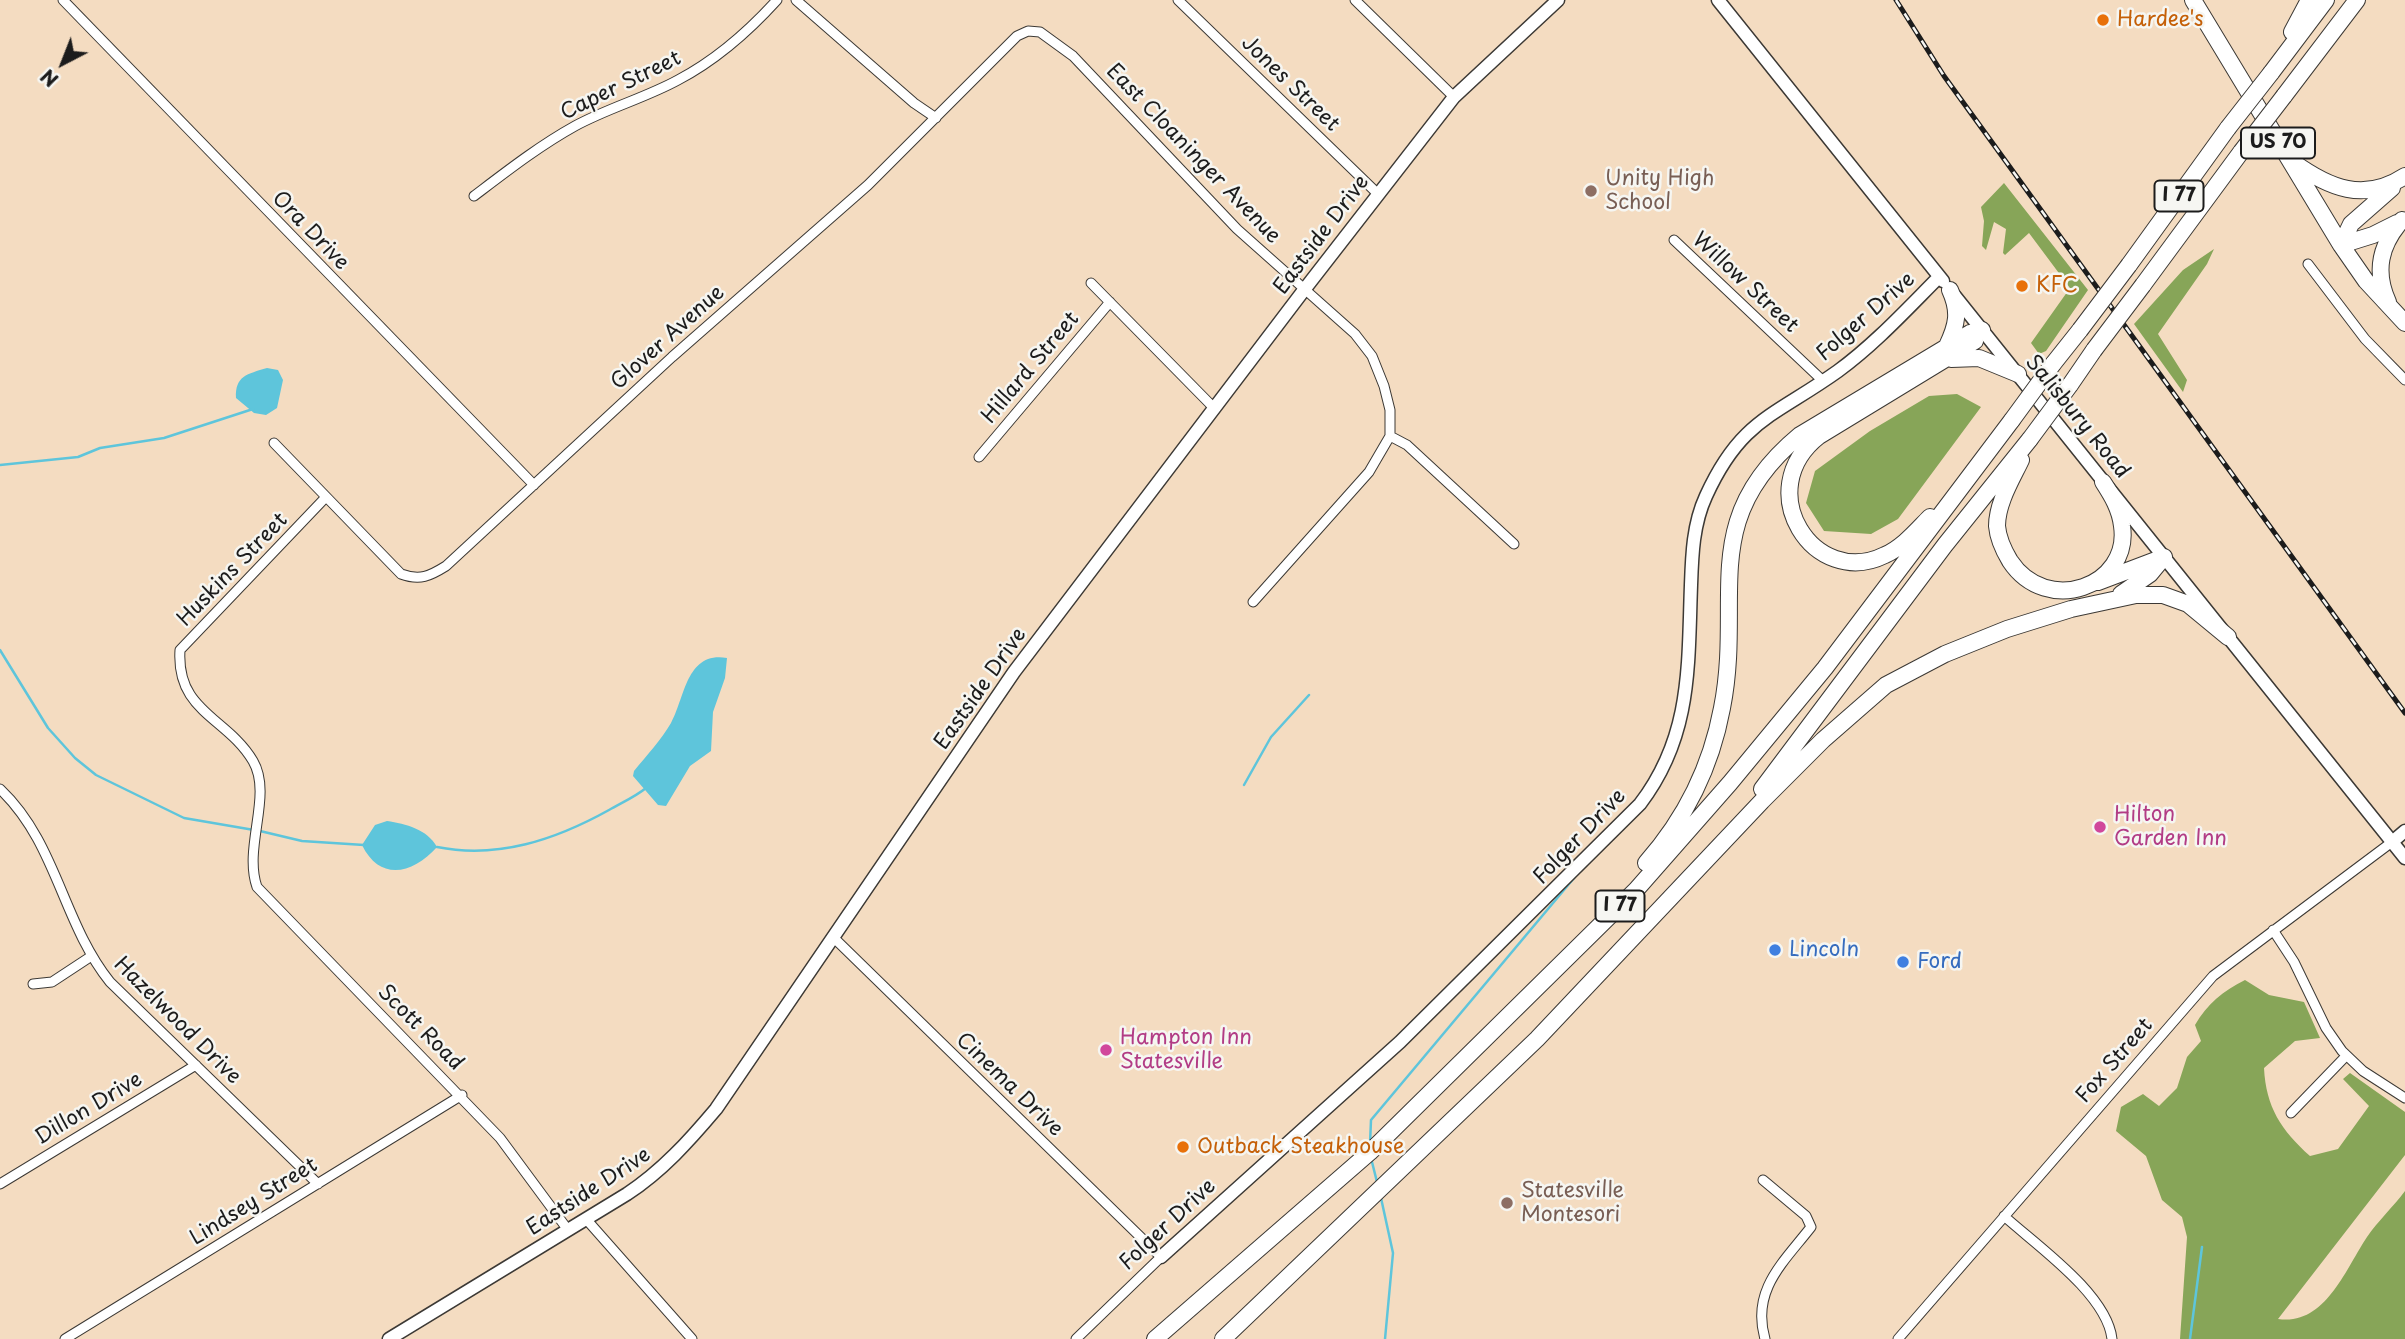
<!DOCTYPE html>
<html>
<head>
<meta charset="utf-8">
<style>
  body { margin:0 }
  #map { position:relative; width:2405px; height:1339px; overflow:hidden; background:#f4dcc1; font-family:"Playpen Sans",sans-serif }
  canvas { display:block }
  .north { position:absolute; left:28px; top:28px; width:70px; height:70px; -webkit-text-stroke:5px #f6f6f2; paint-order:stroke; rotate:222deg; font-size:19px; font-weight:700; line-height:28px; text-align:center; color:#1c1c1c }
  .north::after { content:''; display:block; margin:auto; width:24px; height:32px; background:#1c1c1c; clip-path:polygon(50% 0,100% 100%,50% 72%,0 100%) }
</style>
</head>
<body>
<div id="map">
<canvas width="2405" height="1339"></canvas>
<div class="north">N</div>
</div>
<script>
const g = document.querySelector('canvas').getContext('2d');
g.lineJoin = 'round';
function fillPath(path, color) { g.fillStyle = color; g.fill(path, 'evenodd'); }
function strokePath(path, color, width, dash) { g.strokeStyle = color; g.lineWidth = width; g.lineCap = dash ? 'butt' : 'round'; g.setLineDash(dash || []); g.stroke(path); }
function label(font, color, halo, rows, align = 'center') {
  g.font = font + ' "Playpen Sans",sans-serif'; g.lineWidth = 5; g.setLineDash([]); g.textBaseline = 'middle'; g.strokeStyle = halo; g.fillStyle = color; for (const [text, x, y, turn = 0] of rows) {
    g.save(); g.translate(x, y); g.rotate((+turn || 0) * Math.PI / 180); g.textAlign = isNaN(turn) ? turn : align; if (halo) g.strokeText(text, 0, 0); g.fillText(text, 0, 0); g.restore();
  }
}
const forest = new Path2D(`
  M2004,183l84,107 -42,61 -7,3 -8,-11 39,-55 -41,-55 -24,22 -2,-2 3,-24 -12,-7 -8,28 -4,-4 2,-25 -3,-14z
  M2214,249l-7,15 -49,70 29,46 -4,12 -49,-68 49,-54z
  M1957,394l24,13 -83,112 -27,15 -47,-3 -18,-28 9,-32 55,-40 59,-35z
  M2245,980l24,15 35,7 16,36 -25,3 -31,27c2,39 17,62 46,88l28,-7 31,-43 -26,-27 7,-6 55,39v43l-127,164c47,7 67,-49 89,-82 11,-16 26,-30 38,-46v148h-225l7,-102 -5,-20 -20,-17 -16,-44 -30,-25 5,-24 22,-13 16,12 18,-18 10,-31 14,-16 -6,-16c12,-21 28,-34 50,-45z`);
const water = new Path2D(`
  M267,368l11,2 5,10 -6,28 -11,7 -12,-2 -18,-15c-1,-22 11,-24 31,-30z
  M727,658l-2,20 -12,34 -2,39 -21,15 -24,40 -8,-1 -25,-29 1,-5c13,-16 27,-31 37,-48 14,-25 15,-72 56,-65z
  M387,821c19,3 40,8 50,26 -24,27 -57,35 -75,-2l13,-20z`);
const stream = new Path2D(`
  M0,465l78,-8 22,-9 64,-10 89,-29
  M0,650l48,78 27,30 21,17 88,43 70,12
  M1244,785l27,-48 38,-42
  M260,831l42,10 62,4
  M437,847c61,12 118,-7 172,-37 12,-7 26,-13 37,-22
  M1370,1144l1,-24 203,-242
  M1371,1158l6,24
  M1381,1198l12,55 -8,86
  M2190,1339l12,-92`);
const street = new Path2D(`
  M63,0l471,485
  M796,0l118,103 22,15
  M1178,0l200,194
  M1355,0l99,97
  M474,196c33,-25 65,-50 101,-70 33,-18 70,-28 103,-46 38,-20 70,-48 99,-80
  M1674,240l148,140
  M2308,264l57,75 40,41
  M1091,283l124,126
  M274,443l127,131c19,7 29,2 45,-8l226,-209 196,-172 149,-149 11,-5 12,1 33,24 164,173 118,105 17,22 12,30 6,24v26l17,9 107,99
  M979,457l131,-155
  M326,497l-146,153c-4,62 47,67 73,111 20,34 -10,86 4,126l243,251 68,92
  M1253,602l116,-130 21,-36
  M0,789c57,54 62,133 110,193l208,202
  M2273,930l21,32 32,66 16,23 21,20 42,27
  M833,937l328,320 -85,82
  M33,984l19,-2 38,-25
  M2291,1113l55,-57
  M1763,1180l43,36 5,11c-28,36 -60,63 -46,112
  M0,1184l196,-119
  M2004,1216c32,29 103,78 108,123
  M586,1219l106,120
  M65,1339l397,-244
  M1898,1339l315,-363 179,-134`);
const secondary = new Path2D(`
  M1718,0l225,281
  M1954,295l451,563
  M2392,842l13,-11
  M1161,1257l239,-215 240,-238c52,-68 48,-138 51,-219 1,-30 2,-61 15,-89 35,-77 69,-80 132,-125 37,-27 69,-62 101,-94
  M389,1339l238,-145c35,-23 62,-53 89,-85l298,-437 290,-382 150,-193 104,-97`);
const highway = new Path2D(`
  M2193,0l148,245 25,36 39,42
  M2292,32l17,-32
  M2271,73l55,-73
  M2284,96l73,-96
  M2293,162c36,26 71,41 112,14
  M2341,245l10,-21 41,-36
  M2341,245l32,-10 24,-12
  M2129,265l99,-137
  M2143,285l98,-133
  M2388,302c-14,-31 -8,-57 14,-82
  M1947,346c10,-21 13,-34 3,-56
  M1951,359l28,-1 39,16
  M2053,364l27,-34
  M2070,385l24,-35
  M2021,460c-9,19 -24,43 -24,66 1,12 7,25 13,35 37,56 121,25 112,-35 -2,-17 -10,-30 -19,-44
  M1930,517c-14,14 -27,30 -45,38 -71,35 -135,-65 -66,-119l156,-95
  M2098,582l66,-25
  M2121,594l29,-20 14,-17
  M1762,789l183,-244 85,-106
  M1646,863c39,-44 65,-96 76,-155 22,-111 -26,-187 78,-273l170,-102 12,-3
  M1155,1339l215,-187 266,-262 94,-107 95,-115 187,-248
  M1223,1339l314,-300 225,-238 61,-61 63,-55 59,-31 62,-25 64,-20 65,-14h27l25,9 40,33`);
const rail = new Path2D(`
  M1896,0l48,76 461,637`);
const highwayBridge = new Path2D(`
  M2228,128l43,-55
  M2241,152l43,-56
  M2080,330l49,-65
  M2094,350l49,-65
  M2012,420l41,-56
  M2030,439l40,-54`);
const markers = [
  [2103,20,7,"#e8710a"],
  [1591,191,7,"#8d6e63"],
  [2022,286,7,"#e8710a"],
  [2100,827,7,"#d1479c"],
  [1775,950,7,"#3f7fe0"],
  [1903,962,7,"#3f7fe0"],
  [1106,1050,7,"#d1479c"],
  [1183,1147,7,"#e8710a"],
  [1507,1203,7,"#8d6e63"]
];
const shields = [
  [2278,143,74],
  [2179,196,49],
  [1620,906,49]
];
const shieldNames = [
  ["US 70",2278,143],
  ["I 77",2179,196],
  ["I 77",1620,906]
];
const foodNames = [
  ["Hardee's",2117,20],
  ["KFC",2036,286],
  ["Outback Steakhouse",1197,1147]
];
const streetNames = [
  ["Jones Street",1290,84,44],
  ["Caper Street",621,86,-26],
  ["East Cloaninger Avenue",1193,154,46],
  ["Ora Drive",310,231,46],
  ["Eastside Drive",1322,235,-53],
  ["Willow Street",1745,283,43],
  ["Folger Drive",1866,317,-41],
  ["Glover Avenue",668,338,-42],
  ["Hillard Street",1031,368,-50],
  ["Salisbury Road",2077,417,51],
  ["Huskins Street",233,570,-46],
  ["Eastside Drive",981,689,-55],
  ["Folger Drive",1580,837,-46],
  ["Hazelwood Drive",177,1021,45],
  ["Scott Road",420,1028,45],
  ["Fox Street",2115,1061,-49],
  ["Cinema Drive",1009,1085,44],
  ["Dillon Drive",89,1109,-31],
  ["Eastside Drive",589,1192,-33],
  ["Lindsey Street",254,1202,-32],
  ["Folger Drive",1168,1225,-43]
];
const educationNames = [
  ["Unity High",1605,179],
  ["School",1605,203],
  ["Statesville",1521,1191],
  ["Montesori",1521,1215]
];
const hotelNames = [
  ["Hilton",2114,815],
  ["Garden Inn",2114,839],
  ["Hampton Inn",1120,1038],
  ["Statesville",1120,1062]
];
const shopNames = [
  ["Lincoln",1789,950],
  ["Ford",1917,962]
];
fillPath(forest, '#87a558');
fillPath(water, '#5ec5db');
strokePath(stream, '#5ec5db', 2.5);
strokePath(street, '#3c3935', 11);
strokePath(secondary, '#3c3935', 15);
strokePath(highway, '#3c3935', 18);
strokePath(street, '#fff', 9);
strokePath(secondary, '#fff', 12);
strokePath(highway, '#fff', 16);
strokePath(rail, '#1c1c1c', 5);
strokePath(rail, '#f6f6f2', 2.5, [8]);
strokePath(highwayBridge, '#3c3935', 18, []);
strokePath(highwayBridge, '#fff', 16);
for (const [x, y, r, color] of markers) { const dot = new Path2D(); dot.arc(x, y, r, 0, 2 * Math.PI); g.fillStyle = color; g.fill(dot); strokePath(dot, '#f6f6f2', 2.5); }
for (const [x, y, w] of shields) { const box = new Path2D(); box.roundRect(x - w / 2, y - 15.5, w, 31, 5); g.fillStyle = '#f6f6f2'; g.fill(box); strokePath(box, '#1c1c1c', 2); }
label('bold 19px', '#1c1c1c', null, shieldNames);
label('21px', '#c56008', '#f6f6f2', foodNames, 'left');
label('21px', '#1c1c1c', '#f6f6f2', streetNames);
label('21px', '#785e54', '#f6f6f2', educationNames, 'left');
label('21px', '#b23c85', '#f6f6f2', hotelNames, 'left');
label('21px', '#366cbe', '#f6f6f2', shopNames, 'left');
</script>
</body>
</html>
